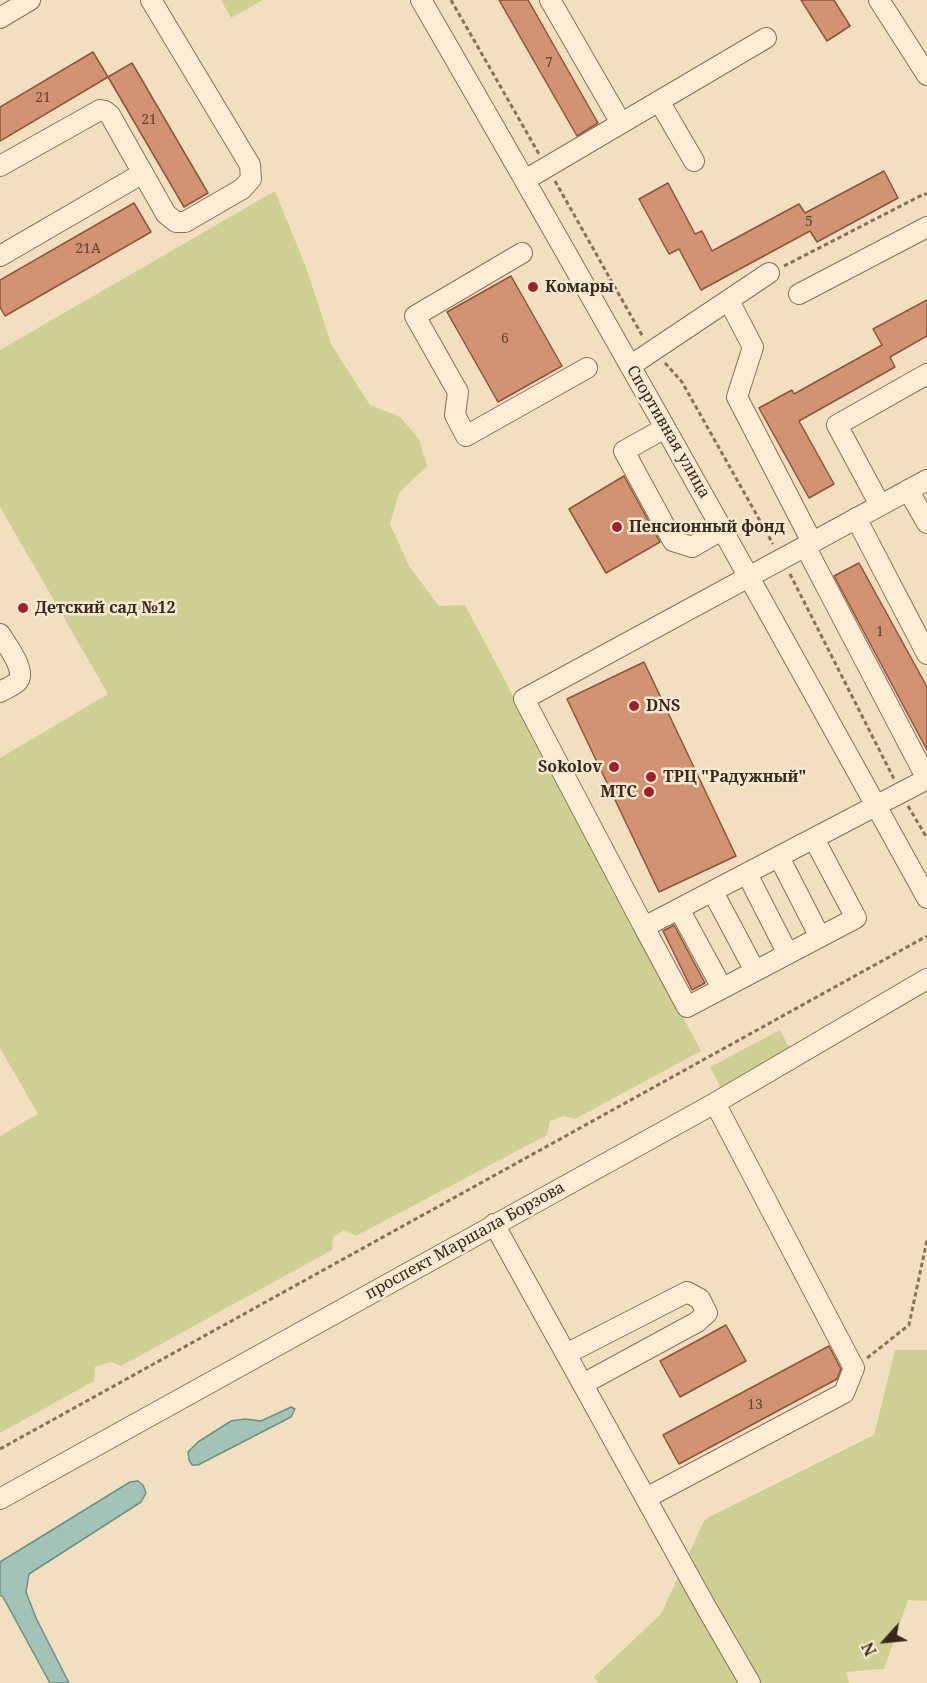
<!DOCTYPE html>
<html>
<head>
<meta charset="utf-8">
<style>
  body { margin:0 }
  #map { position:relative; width:927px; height:1683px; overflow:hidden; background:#f2dfc0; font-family:"Noto Serif",serif }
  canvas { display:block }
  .north { position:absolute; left:855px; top:1611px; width:60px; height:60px; -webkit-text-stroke:4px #f8ead0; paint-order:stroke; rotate:243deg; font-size:16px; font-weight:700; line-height:24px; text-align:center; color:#3a281c }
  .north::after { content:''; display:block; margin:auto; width:21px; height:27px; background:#3a281c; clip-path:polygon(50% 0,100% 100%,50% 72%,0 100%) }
</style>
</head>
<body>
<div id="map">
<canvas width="927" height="1683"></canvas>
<div class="north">N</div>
</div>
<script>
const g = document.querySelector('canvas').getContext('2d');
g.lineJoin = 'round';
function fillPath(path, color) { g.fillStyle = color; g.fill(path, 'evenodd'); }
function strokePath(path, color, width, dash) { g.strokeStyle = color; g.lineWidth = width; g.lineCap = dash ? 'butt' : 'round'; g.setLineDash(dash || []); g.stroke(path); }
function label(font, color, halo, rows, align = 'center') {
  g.font = font + ' "Noto Serif",serif'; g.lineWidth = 5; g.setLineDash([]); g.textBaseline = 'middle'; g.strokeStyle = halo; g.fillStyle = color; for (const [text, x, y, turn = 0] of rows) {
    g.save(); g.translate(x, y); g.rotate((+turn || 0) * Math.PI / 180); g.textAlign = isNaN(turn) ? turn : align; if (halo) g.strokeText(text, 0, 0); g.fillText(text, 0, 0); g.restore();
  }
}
const green = new Path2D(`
  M221,0h42l-32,18z
  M275,191l31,76 25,77 39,61 30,12 19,22 8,27 -28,27 -9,31 19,42 30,40 26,-1 236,446 -126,68 -11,-3 -14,5 -3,14 -191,101 -12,-6 -11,7 -1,13 -211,116 -10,-4 -16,5 -1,14 -94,52v-297l38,-22 -38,-66v-290l108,-64 -108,-187v-157z
  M780,1030l11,21 -70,37 -11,-21z
  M895,1350h32v251l-19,-1 -24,69 -38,3 3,11h-251l-4,-6 67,-63 44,-95 169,-84z`);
const water = new Path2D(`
  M291,1407l4,2 -4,8 -93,48h-6l-3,-5 -1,-8 10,-10 33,-21 14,-2 16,2z
  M138,1481l5,4 3,8 -5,9 -112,72 -3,18 10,26 33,65h-19l-47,-86 -3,-2v-33l130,-80z`);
const building = new Path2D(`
  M499,0h29l70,123 -21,13z
  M801,0h33l16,26 -23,15z
  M93,52l15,25 -108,64v-34z
  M132,63l76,130 -24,14 -76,-130z
  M884,171l14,27 -81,44 -7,-11 -109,59 -22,-41 -10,5 -30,-55 29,-16 27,51 7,-3 10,20 87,-47 6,9z
  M134,203l17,29 -146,84 -5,-9v-27z
  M511,276l51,90 -64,36 -51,-90z
  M927,300v36l-37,21 5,10 -96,54 35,63 -25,14 -50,-90 33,-18 2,4 88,-49 -9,-16z
  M624,476l36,66 -54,31 -37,-64z
  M859,563l68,124v63l-93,-174z
  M644,662l92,194 -77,36 -92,-193z
  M674,925l31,58 -13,7 -29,-59z
  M726,1325l20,36 -66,36 -20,-36z
  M829,1346l12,23 -4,10 -158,85 -16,-29z`);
const path = new Path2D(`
  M451,0l88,154
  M555,181l88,156
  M784,266l140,-72h3
  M665,363l17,19 91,162
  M790,574l104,205
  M908,806l19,32
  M867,1358l42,-33 18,-85
  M0,1449l927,-513`);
const minor = new Path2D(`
  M421,0c172,297 340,597 506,898
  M550,0l71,123
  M879,0l48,75
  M0,18l30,-18
  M659,101l35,60
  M0,166l100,-56 5,1 5,4 56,99 10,8h9l57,-33 9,-10 -1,-14 -99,-165
  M525,180l241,-142
  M522,253l-107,63 43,76 -3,23 11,21 121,-68
  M0,256l143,-83
  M799,294l128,-67
  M729,301l24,46 -16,50 75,145
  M630,366l139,-93
  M665,428l-41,23 49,90 19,6 31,-18
  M927,480l-403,219 120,228 283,-148
  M908,490l19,33
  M880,505l-43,-80 90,-51
  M856,518l71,136
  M805,546l122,233
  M0,634c6,10 28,38 17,48 -4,4 -12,7 -17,10
  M779,857l41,80
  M747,874l41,80
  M713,892l42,79
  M679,909l43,79
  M644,927l43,80 169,-89 -42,-79
  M494,1224l212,383 44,76
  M566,1354l121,-62 13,7 7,14 -10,9 -114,62
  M646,1498l198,-105 10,-25 -139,-265
  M0,1499l715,-396 212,-124`);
const markers = [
  [533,287,6,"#a0212b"],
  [617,527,6,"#a0212b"],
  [23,608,6,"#a0212b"],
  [634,706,6,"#a0212b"],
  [614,767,6,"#a0212b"],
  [651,777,6,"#a0212b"],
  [649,792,6,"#a0212b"]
];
const numberNames = [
  ["7",549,63],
  ["21",43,98],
  ["21",149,120],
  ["5",809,222],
  ["21А",88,249],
  ["6",505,339],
  ["1",880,632],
  ["13",755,1405]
];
const poiNames = [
  ["Комары",545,287],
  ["Пенсионный фонд",629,527],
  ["Детский сад №12",35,608],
  ["DNS",646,706],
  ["Sokolov",602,767,"right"],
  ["ТРЦ \"Радужный\"",663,777],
  ["МТС",637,792,"right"]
];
const streetNames = [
  ["Спортивная улица",668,432,60],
  ["проспект Маршала Борзова",465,1241,-29]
];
fillPath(green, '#ced093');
fillPath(water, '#a3c3b7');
strokePath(water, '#699285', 1.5);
fillPath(building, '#d39372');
strokePath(building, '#8d553a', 1.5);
strokePath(minor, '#8c6f56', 22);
strokePath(path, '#8c6f56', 3, [4.5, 3]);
strokePath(minor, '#fcedd4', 20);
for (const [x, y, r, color] of markers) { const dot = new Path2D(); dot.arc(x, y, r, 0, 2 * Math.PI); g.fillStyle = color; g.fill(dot); strokePath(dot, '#f8ead0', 2); }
label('14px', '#604332', null, numberNames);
label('bold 16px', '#3a281c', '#f8ead0', poiNames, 'left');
label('16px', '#3a281c', '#f8ead0', streetNames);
</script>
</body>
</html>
